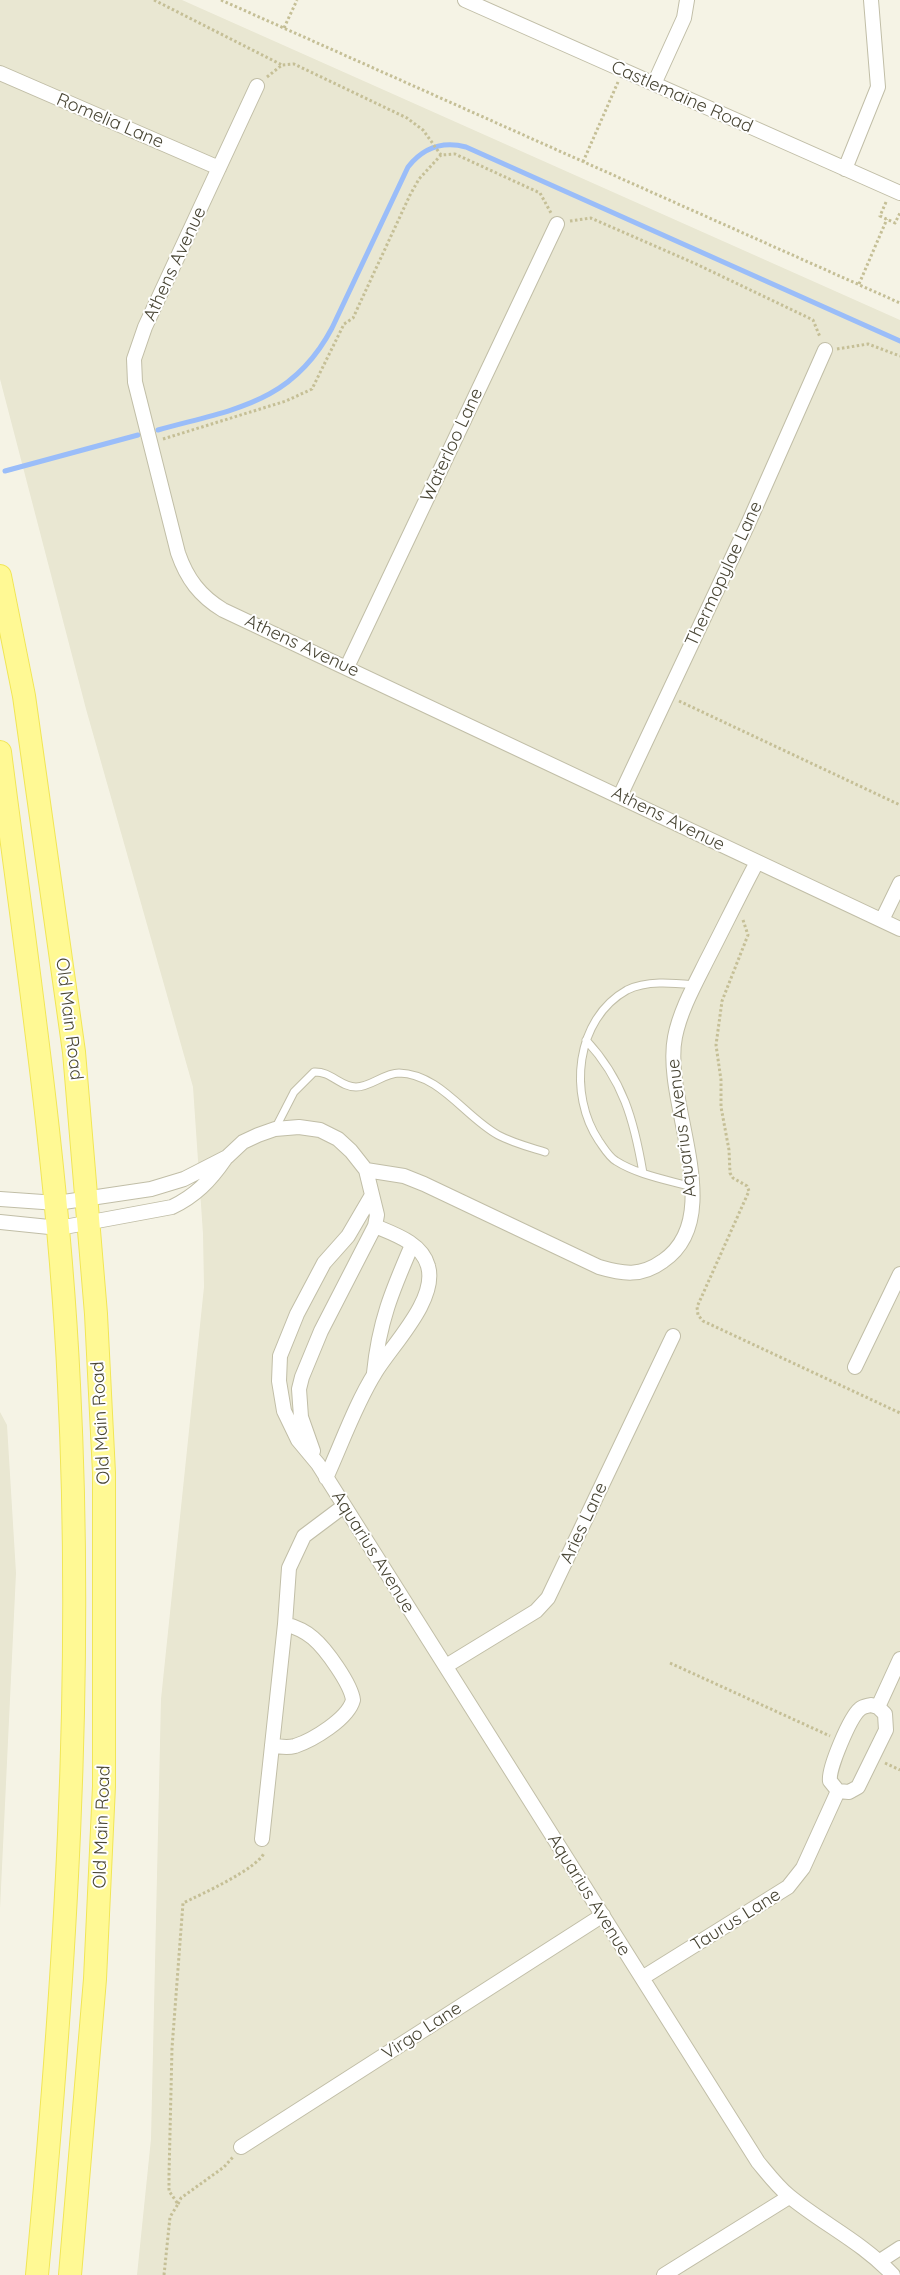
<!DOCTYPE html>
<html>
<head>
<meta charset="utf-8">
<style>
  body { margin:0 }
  canvas { display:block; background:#f5f3e5 }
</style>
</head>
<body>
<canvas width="900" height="2275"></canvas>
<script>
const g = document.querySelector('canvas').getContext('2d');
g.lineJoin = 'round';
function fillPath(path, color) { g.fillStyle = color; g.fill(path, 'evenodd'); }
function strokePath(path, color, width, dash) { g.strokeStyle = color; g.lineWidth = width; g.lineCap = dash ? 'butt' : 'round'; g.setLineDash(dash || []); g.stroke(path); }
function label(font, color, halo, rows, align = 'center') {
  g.font = font + ' Quicksand,sans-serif'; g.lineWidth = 4; g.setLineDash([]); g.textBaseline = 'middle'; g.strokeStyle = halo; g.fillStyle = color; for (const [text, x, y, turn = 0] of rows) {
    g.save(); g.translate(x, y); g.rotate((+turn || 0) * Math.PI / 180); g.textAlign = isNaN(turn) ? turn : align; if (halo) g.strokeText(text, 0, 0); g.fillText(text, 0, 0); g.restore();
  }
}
const residential = new Path2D(`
  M0,0h182l718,320v1955h-763l14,-136 10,-440 43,-412 -1,-53 -10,-147 -107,-378 -86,-330z
  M0,1412l7,13 9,148 -16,336z`);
const stream = new Path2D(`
  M158,430c75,-21 134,-26 174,-102l76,-161c15,-19 35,-26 58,-20l434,194
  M5,471l133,-36`);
const path = new Path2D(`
  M154,0l128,65
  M221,0l679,303
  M284,28l13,-28
  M267,77l15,-12 12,-1 113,54 16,12 18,25 14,-1 85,39 11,20
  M583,162l35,-80
  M886,202l-6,14 15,7 5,-10
  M570,221l21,-3 103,45 115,55 4,2 7,17
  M859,284l28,-65
  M837,349l31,-5 32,12
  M163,439l123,-38 26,-12 32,-65 9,-6 57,-123 9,-16 22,-24
  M679,701l221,104
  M743,920l5,15 -26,66 -6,44 5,35v27l8,43 1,23 3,5 14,8 2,5 -52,116 1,8 5,6 197,92
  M670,1663l160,73
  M885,1763l15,7
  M178,2204l3,-6 43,-31 9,-10
  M164,2275l6,-58 8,-13 -9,-13v-16l3,-127 11,-145c17,-8 74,-34 81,-50`);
const lane = new Path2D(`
  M586,1040c37,40 48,80 57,133
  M275,1129l19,-37 20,-20c17,-1 26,15 42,15 15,0 28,-14 43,-14 41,1 66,44 99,62 15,8 31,12 47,17
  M692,1187c-24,-7 -54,-12 -76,-26 -7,-4 -12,-13 -17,-20 -31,-46 -24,-122 28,-151 20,-10 47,-7 68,-5`);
const street = new Path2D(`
  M465,0l435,193
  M0,73l219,95
  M654,84l30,-66 3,-18
  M257,86l-112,241 -11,32 1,23 43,171c9,26 22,43 45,57l677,319
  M845,169l33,-82 -7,-87
  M347,667l210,-443
  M620,796l128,-272 77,-174
  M882,920l18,-37
  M372,1195l-24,41 -24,27 -27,51 -17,42 -1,25 5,30 14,29 20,24 440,698c10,12 19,24 31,34 34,28 73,46 104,79
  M0,1199l57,4 94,-14 33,-10 43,-22 16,-15 15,-7 17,-6 24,-2 21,3 18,9 13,12 15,19 38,6 20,8 175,83c24,7 42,10 64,-6 66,-45 -1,-159 12,-224 5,-26 20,-53 32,-77 17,-33 33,-66 50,-98
  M0,1222l59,6 113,-21c23,-11 38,-26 53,-48
  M855,1367l45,-93
  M374,1373c5,-51 18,-82 38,-128
  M313,1451l-12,-34 -2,-28 3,-12 19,-46 54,-105 2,-11 -11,-45
  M326,1478c16,-35 29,-73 49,-105 16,-27 63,-73 53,-107 -6,-23 -34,-32 -53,-40
  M446,1666l90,-55 12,-13 125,-262
  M871,1705l7,2 7,7 1,16 -28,57 -9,5 -11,-1 -8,-10c-2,-12 20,-64 30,-72 3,-3 7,-3 11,-4z
  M878,1707l22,-48
  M272,1745c8,2 15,3 23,1 18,-6 53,-27 58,-46 -2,-16 -27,-51 -40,-62 -8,-7 -17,-11 -28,-14
  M262,1839l23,-215 4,-56 15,-32 40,-30
  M642,1978l146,-91 15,-19 35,-77
  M241,2147l362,-232
  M880,2261l20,-13
  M664,2275l125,-78`);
const primary = new Path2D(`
  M0,576l24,120 50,356 22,262 8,159v313l-9,193 -25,296
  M0,752c27,211 59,421 69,633 15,299 -4,593 -32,890`);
const streetNames = [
  ["Castlemaine Road",682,97,24],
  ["Romelia Lane",110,121,23],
  ["Athens Avenue",175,264,-65],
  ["Waterloo Lane",452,445,-65],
  ["Thermopylae Lane",724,574,-65],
  ["Athens Avenue",302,646,25],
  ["Athens Avenue",668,819,26],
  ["Old Main Road",69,1019,83],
  ["Aquarius Avenue",682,1128,-97],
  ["Old Main Road",101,1423,-93],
  ["Aries Lane",584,1523,-65],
  ["Aquarius Avenue",373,1552,58],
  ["Old Main Road",102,1827,-88],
  ["Aquarius Avenue",589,1895,58],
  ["Taurus Lane",736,1920,-32],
  ["Virgo Lane",422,2031,-33]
];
fillPath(residential, '#e9e7d2');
strokePath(stream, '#9abdf9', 5);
strokePath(lane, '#c1bea7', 9);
strokePath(street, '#c1bea7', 16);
strokePath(primary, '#f1e656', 24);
strokePath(path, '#c5bf96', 3, [2.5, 2.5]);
strokePath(lane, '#fff', 7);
strokePath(street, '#fff', 14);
strokePath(primary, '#fff994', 22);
label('18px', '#484534', '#fff', streetNames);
</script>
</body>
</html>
